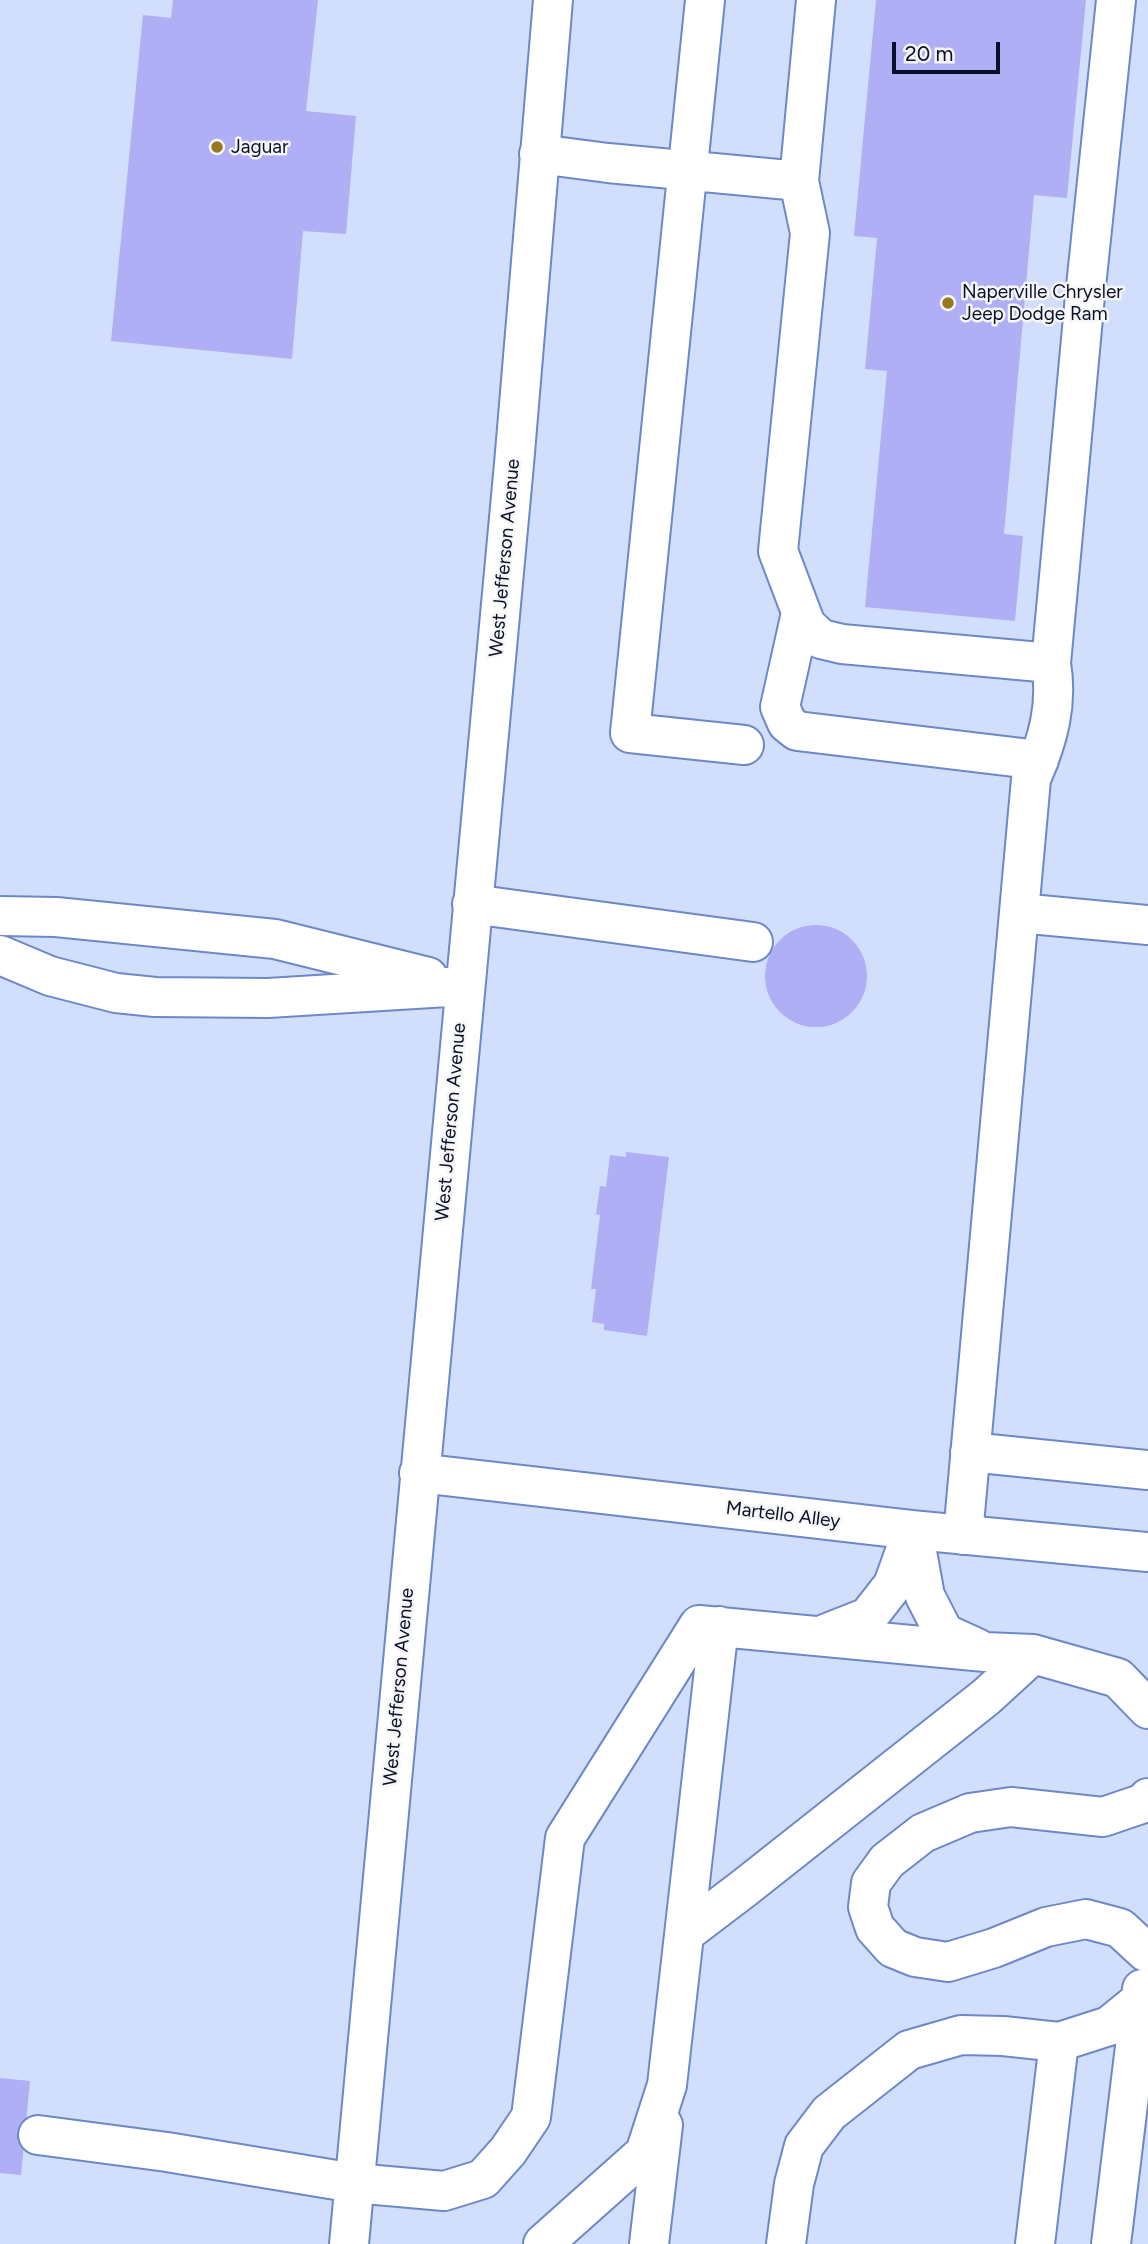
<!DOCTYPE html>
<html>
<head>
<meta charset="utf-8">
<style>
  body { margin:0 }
  #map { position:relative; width:1148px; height:2244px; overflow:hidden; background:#e2e9f7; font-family:Figtree,sans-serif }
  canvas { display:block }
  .scale { position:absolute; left:892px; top:42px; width:108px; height:32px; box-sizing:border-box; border:4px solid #081129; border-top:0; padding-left:9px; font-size:21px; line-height:24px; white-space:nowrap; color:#081129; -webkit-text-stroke:5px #f6f6f6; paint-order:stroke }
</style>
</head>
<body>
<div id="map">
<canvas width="1148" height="2244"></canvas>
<div class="scale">20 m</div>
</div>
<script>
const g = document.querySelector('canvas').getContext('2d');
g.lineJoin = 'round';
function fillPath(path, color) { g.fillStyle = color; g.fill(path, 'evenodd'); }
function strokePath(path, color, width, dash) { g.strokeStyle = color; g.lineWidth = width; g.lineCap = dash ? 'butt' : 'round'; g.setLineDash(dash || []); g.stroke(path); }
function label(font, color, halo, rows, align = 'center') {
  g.font = font + ' Figtree,sans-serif'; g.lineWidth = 5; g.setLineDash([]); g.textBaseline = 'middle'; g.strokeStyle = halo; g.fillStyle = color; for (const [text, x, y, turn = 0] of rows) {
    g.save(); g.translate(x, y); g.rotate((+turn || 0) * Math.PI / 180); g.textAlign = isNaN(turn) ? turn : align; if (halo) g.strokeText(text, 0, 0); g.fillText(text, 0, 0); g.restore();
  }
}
const built = new Path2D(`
  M0,0h1148v2244h-1148z`);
const building = new Path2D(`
  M173,0h145l-12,111 50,5 -10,118 -43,-3 -11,128 -181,-18 32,-326 28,3z
  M876,0h210l-19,198 -33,-3 -30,339 19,2 -8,85 -150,-14 22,-236 -22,-2 12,-131 -23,-2z
  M765 976a51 51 0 1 1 102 0a51 51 0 1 1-102 0Z
  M626,1152l43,5 -22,179 -43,-6v-6l-12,-2 4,-33h-5l9,-74 -4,-1 4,-28 6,1 4,-32 16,2z
  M0,2078l30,3 -9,94 -21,-2z`);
const minor = new Path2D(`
  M705,0l-75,733 114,12
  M539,154l69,9 191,18 17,-181
  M799,181l11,52 -32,318 28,74 15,14 21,5 209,19 34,-367 31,-296
  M801,613l-21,94 7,16 10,8 242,29
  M472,904l281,38
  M1019,913l129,12
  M0,916l56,1 219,22 153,38
  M0,955l50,21 66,17 39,4 113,1 196,-12
  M970,1452l178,18
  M419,1473l494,57 235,22
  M913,1530l12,66 19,37 33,15
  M963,1535l68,-756c17,-39 27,-74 20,-116
  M825,1634l43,-17 25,-32 19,-53
  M685,1933l58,-44 243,-192 47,-43
  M1146,1952l-26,-24 -34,-9 -40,8 -52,21 -46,14 -33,-5 -22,-9 -18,-20 -7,-21 3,-24 16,-22 36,-28 47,-20 41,-6 92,10 41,-14 4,-5
  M38,2135l129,17 187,31 90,8 39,-12 25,-28 23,-34 34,-279 134,-213 286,27 48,2 85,24 30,31
  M349,2244l165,-1780 39,-464
  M543,2244l102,-91 22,-68 52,-459
  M649,2244l14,-119
  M786,2244l8,-60 10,-38 25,-33 80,-63 52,-15 42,1 56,6 50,-16 32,-26
  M1035,2244l24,-202
  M1111,2244l31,-255`);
const markers = [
  [217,147,7,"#997721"],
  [948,303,7,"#997721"]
];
const poiNames = [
  ["Jaguar",231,147],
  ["Naperville Chrysler",962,292],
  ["Jeep Dodge Ram",962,314]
];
const streetNames = [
  ["West Jefferson Avenue",505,558,-85],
  ["West Jefferson Avenue",451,1122,-85],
  ["Martello Alley",783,1515,7],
  ["West Jefferson Avenue",399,1687,-85]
];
fillPath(built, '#d1dffd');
fillPath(building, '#b0aef4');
strokePath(minor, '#6c88c6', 42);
strokePath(minor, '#fff', 38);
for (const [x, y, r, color] of markers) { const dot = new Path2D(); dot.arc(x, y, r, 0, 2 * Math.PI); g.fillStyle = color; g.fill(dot); strokePath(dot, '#f6f6f6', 2.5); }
label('19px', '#081129', '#f6f6f6', poiNames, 'left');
label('19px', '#081129', '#f6f6f6', streetNames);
</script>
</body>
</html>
